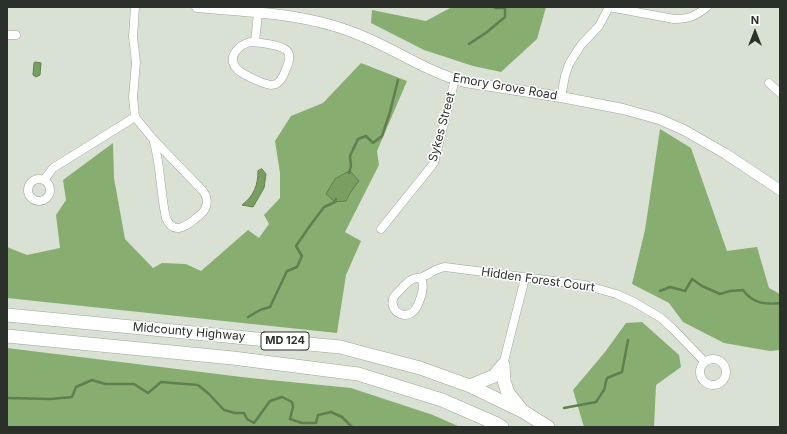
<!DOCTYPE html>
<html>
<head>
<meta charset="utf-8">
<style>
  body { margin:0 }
  #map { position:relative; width:787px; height:434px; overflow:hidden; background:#d9e1d4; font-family:Inter,sans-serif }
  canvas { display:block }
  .frame { position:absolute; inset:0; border:8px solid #2c302b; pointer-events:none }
  .north { position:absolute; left:735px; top:12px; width:40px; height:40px; -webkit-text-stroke:3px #fff; paint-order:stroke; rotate:0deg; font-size:11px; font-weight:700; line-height:16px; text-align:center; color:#2c302b }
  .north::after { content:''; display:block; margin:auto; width:14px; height:18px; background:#2c302b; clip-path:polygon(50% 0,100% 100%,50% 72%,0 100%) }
</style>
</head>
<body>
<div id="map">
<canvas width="787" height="434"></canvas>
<div class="frame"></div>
<div class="north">N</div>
</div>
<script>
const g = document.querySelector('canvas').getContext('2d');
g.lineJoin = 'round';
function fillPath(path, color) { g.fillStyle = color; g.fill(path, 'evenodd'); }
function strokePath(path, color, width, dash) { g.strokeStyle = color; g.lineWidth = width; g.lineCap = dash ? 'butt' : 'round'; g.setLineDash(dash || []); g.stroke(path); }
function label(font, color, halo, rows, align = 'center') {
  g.font = font + ' Inter,sans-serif'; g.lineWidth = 3; g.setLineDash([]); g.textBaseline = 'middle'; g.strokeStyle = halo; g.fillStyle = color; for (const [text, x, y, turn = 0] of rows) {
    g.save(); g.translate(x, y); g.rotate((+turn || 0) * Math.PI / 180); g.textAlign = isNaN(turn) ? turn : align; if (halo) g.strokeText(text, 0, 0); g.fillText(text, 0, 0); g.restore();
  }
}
const forest = new Path2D(`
  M452,7h94l-9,32 -36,33 -28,-6 -49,-16 -53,-27 1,-13 54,11z
  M361,63l46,18 -30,70 2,14 -34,67 16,9 -15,34 -9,58 -330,-35v-51l20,8 33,-7 -4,-33 10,-15 -3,-20 50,-37 1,35 11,61 28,29 9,-5 24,1 15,7 47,-41 11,8 10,-14 -5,-9 16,-17v-25l-5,-32 16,-25 32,-13z
  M660,129l31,19 36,103 30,-4 12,41 11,6v56l-10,1 -46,-8 -41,-21 -14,-19 -37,-19 13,-54z
  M642,322l37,33 2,12 -25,18 -2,42h-70l-11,-37 32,-38 21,-29z
  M7,348l243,30 101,10 82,27 27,12h-453z`);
const water = new Path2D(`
  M36,62l5,1 -1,12 -4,2 -3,-2 1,-12z
  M262,169l4,5 -2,14 -11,19 -11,-2c12,-9 16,-20 16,-34z
  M350,171l9,10 -9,12 -4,8 -11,1 -9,-8 9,-15z`);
const stream = new Path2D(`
  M469,44l18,-12 18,-15v-9h-10v-1
  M349,173l2,-7 -1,-10 8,-17 8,-3 7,7 9,-7 8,-24 8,-32
  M660,291l10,-4 15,4 7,-12 10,7 18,8 10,-3 13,-1c9,13 22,15 37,13
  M248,317l12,-7 10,-3 17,-36 10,-4 5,-11 -6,-10 13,-19 15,-20 11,-5 1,-3
  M7,398l44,1 21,-2 4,-10 16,-7 13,4h29l14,9 13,-11 37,3 11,9 15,16 11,3h9l3,6 7,4 16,-22 12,-4 10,5 1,5 -3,12 12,4h14l2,-8 13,-3 11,5 10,10
  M564,408l32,-6 8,-12 3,-12 15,-6 6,-32`);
const minor = new Path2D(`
  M135,7l-2,30 3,25 -3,35 2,20 18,22 50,52c4,5 5,12 2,18 -2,4 -6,7 -9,9 -10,9 -23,17 -30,0 -6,-26 -5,-54 -13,-79
  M609,7l65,12c15,0 22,-3 33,-12
  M7,35h9
  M250,42c6,0 12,1 18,2 17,3 27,6 18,25 -2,5 -4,12 -10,15 -3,1 -7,1 -9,0 -6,-1 -27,-11 -30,-15 -11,-12 2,-24 13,-27z
  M255,42l3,-29
  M769,83l11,10
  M561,97l4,-21 4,-12 12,-19 18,-19 10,-19
  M28 190a11 11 0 1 1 22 0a11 11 0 1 1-22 0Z
  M44,180l9,-12 82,-51
  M381,229l53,-66 21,-84
  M421,278c4,8 1,17 -2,24 -8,23 -30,11 -26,-3 1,-4 6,-7 8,-10 4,-4 7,-8 12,-10 3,-1 6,-1 9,-2 8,-3 14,-9 23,-10l140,18 31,9 18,8 27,16 12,11 32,33
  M700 372a13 13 0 1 1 26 0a13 13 0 1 1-26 0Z
  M503,365l22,-87`);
const tertiary = new Path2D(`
  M197,7c52,5 106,6 155,25 39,14 73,40 113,50l96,15 62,12 36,10 25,11 42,24 54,36`);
const primary = new Path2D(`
  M7,315l333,32 80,21 50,18 54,26 24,15
  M7,336l226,22 125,16 84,26 55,24 5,3
  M503,365l1,16 4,12 13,16
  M470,386l24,-10 9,-11`);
const shields = [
  [285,341,48]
];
const shieldNames = [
  ["MD 124",285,341]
];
const streetNames = [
  ["Emory Grove Road",505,87,10],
  ["Sykes Street",442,127,-75],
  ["Hidden Forest Court",538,280,8],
  ["Midcounty Highway",189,332,5]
];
fillPath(forest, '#87ae70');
fillPath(water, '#789f61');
strokePath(water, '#617e51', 1);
strokePath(stream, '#617e51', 2.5);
strokePath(minor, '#9ca498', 9);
strokePath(tertiary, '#9ca498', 11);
strokePath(primary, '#9ca498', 14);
strokePath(minor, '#fff', 8);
strokePath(tertiary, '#fff', 10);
strokePath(primary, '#fff', 13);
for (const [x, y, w] of shields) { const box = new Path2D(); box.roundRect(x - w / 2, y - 9, w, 18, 3); g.fillStyle = '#fff'; g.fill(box); strokePath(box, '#2c302b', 1); }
label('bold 11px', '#2c302b', null, shieldNames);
label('12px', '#2c302b', '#fff', streetNames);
</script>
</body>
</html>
